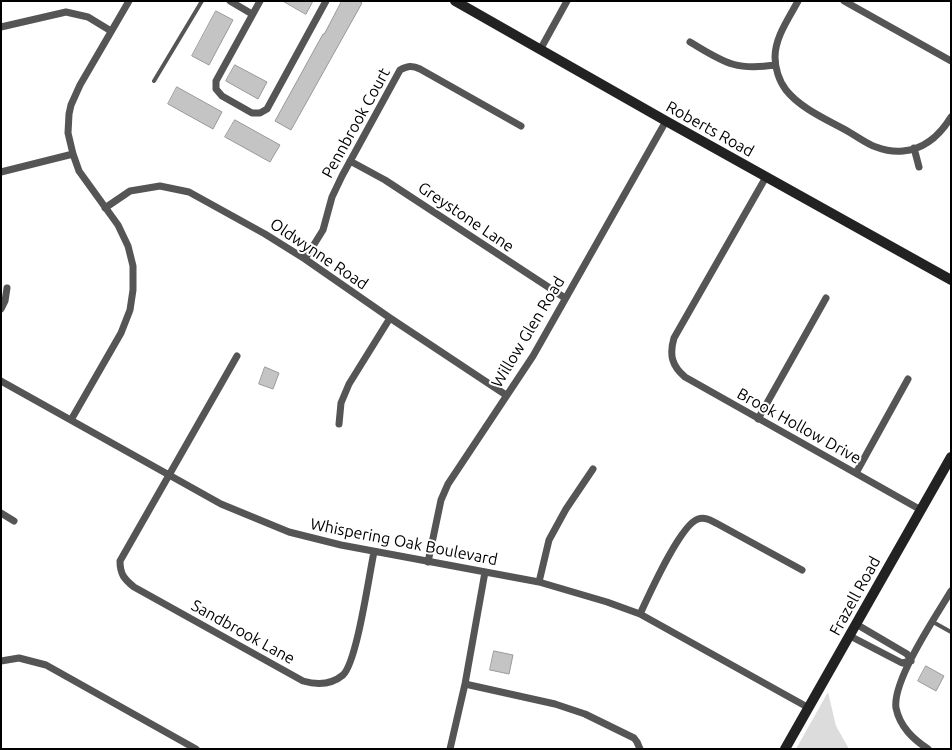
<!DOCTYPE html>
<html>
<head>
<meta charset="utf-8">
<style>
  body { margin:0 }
  #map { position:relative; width:952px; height:750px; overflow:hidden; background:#fff; font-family:Ubuntu,sans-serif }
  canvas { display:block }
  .frame { position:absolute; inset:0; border:2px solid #000; pointer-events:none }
</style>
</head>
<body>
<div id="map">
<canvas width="952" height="750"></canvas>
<div class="frame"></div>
</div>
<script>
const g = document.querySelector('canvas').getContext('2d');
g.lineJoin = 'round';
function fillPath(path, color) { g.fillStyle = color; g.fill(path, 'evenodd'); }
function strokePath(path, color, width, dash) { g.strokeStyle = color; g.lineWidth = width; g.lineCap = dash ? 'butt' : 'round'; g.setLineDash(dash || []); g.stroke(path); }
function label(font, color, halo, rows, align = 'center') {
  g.font = font + ' Ubuntu,sans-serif'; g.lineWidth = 4; g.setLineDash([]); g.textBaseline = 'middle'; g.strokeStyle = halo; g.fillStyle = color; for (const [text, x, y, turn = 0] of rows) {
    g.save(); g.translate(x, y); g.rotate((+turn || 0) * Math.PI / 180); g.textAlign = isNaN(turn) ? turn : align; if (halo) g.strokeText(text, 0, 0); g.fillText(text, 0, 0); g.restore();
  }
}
const green = new Path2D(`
  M828,692l8,34 13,23h-53z`);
const building = new Path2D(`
  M283,1h30l-7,13z
  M342,1h17l3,2 -71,127 -16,-9 48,-87h1z
  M216,11l17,9 -24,45 -17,-9z
  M235,65l32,17 -9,17 -32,-18z
  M177,87l45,25 -9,17 -45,-25z
  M235,120l45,25 -10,17 -45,-25z
  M265,367l14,6 -6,16 -14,-5z
  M494,651l19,4 -4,19 -19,-4z
  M926,666l18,10 -8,15 -18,-10z`);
const lane = new Path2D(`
  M154,81l48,-80
  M933,622l18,10`);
const street = new Path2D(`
  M230,1l22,13
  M260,1l-44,80v8l6,7 30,17h8l7,-4 59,-108
  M798,1c-9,17 -23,36 -23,56 0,11 4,24 11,33 15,19 42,30 63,42 9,5 18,12 27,15 8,3 18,5 27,4 22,-2 37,-16 48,-34
  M844,1l107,60
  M1,27l65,-15 22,5 23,14
  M690,42c34,20 44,29 85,23
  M540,50l27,-49
  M914,148l5,19
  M350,161l35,19 180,118
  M1,172l72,-18
  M766,177l-92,161c-5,17 -2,28 11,39l236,133
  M105,208l25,-17 30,-5 29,6 76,42 40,25 85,59 116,77
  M305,259l18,-29 9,-33 10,-21 58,-106c7,-4 12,-5 20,-1l101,57
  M1,309l4,-8 2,-13
  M237,356l-117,205c0,13 4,18 14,26l169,94c14,4 28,4 40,-6 14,-13 26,-100 31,-123
  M1,381l220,123 68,28 52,13 198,37 68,20 33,12 169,94
  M758,419l68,-121
  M71,420l50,-87 9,-23 3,-20v-24l-5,-20 -10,-21 -39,-54 -6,-17 -5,-21 1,-19 2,-9 9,-20 49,-84
  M339,424l2,-21 8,-19 41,-66
  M856,473l52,-94
  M1,513l13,8
  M428,562l13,-62 7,-16 85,-128 133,-235
  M539,582l10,-42 17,-31 27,-40
  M640,614c9,-19 40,-89 58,-95 7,-2 12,1 18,4l86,47
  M856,624l51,30 4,7
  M850,636l52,27 9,-2
  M1,661l18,-3 27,7 150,84
  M465,684l90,20 30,10 49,24 3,4 3,7
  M450,749l15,-65 20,-112
  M928,749c-15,-10 -28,-22 -32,-41 -4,-27 40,-92 55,-117`);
const secondary = new Path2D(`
  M455,1l211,120 285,159
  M785,749l166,-292`);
const streetNames = [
  ["Pennbrook Court",356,123,-61],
  ["Roberts Road",710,129,29],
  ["Greystone Lane",466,217,34],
  ["Oldwynne Road",319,254,34],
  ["Willow Glen Road",528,332,-59],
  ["Brook Hollow Drive",799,426,29],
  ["Whispering Oak Boulevard",404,542,11],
  ["Frazell Road",855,596,-61],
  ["Sandbrook Lane",243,632,29]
];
fillPath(green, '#dcdcdc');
fillPath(building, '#c4c4c4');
strokePath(building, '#999', 1);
strokePath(lane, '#555', 4);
strokePath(street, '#555', 7);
strokePath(secondary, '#222', 10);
label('16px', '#000', '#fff', streetNames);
</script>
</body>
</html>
